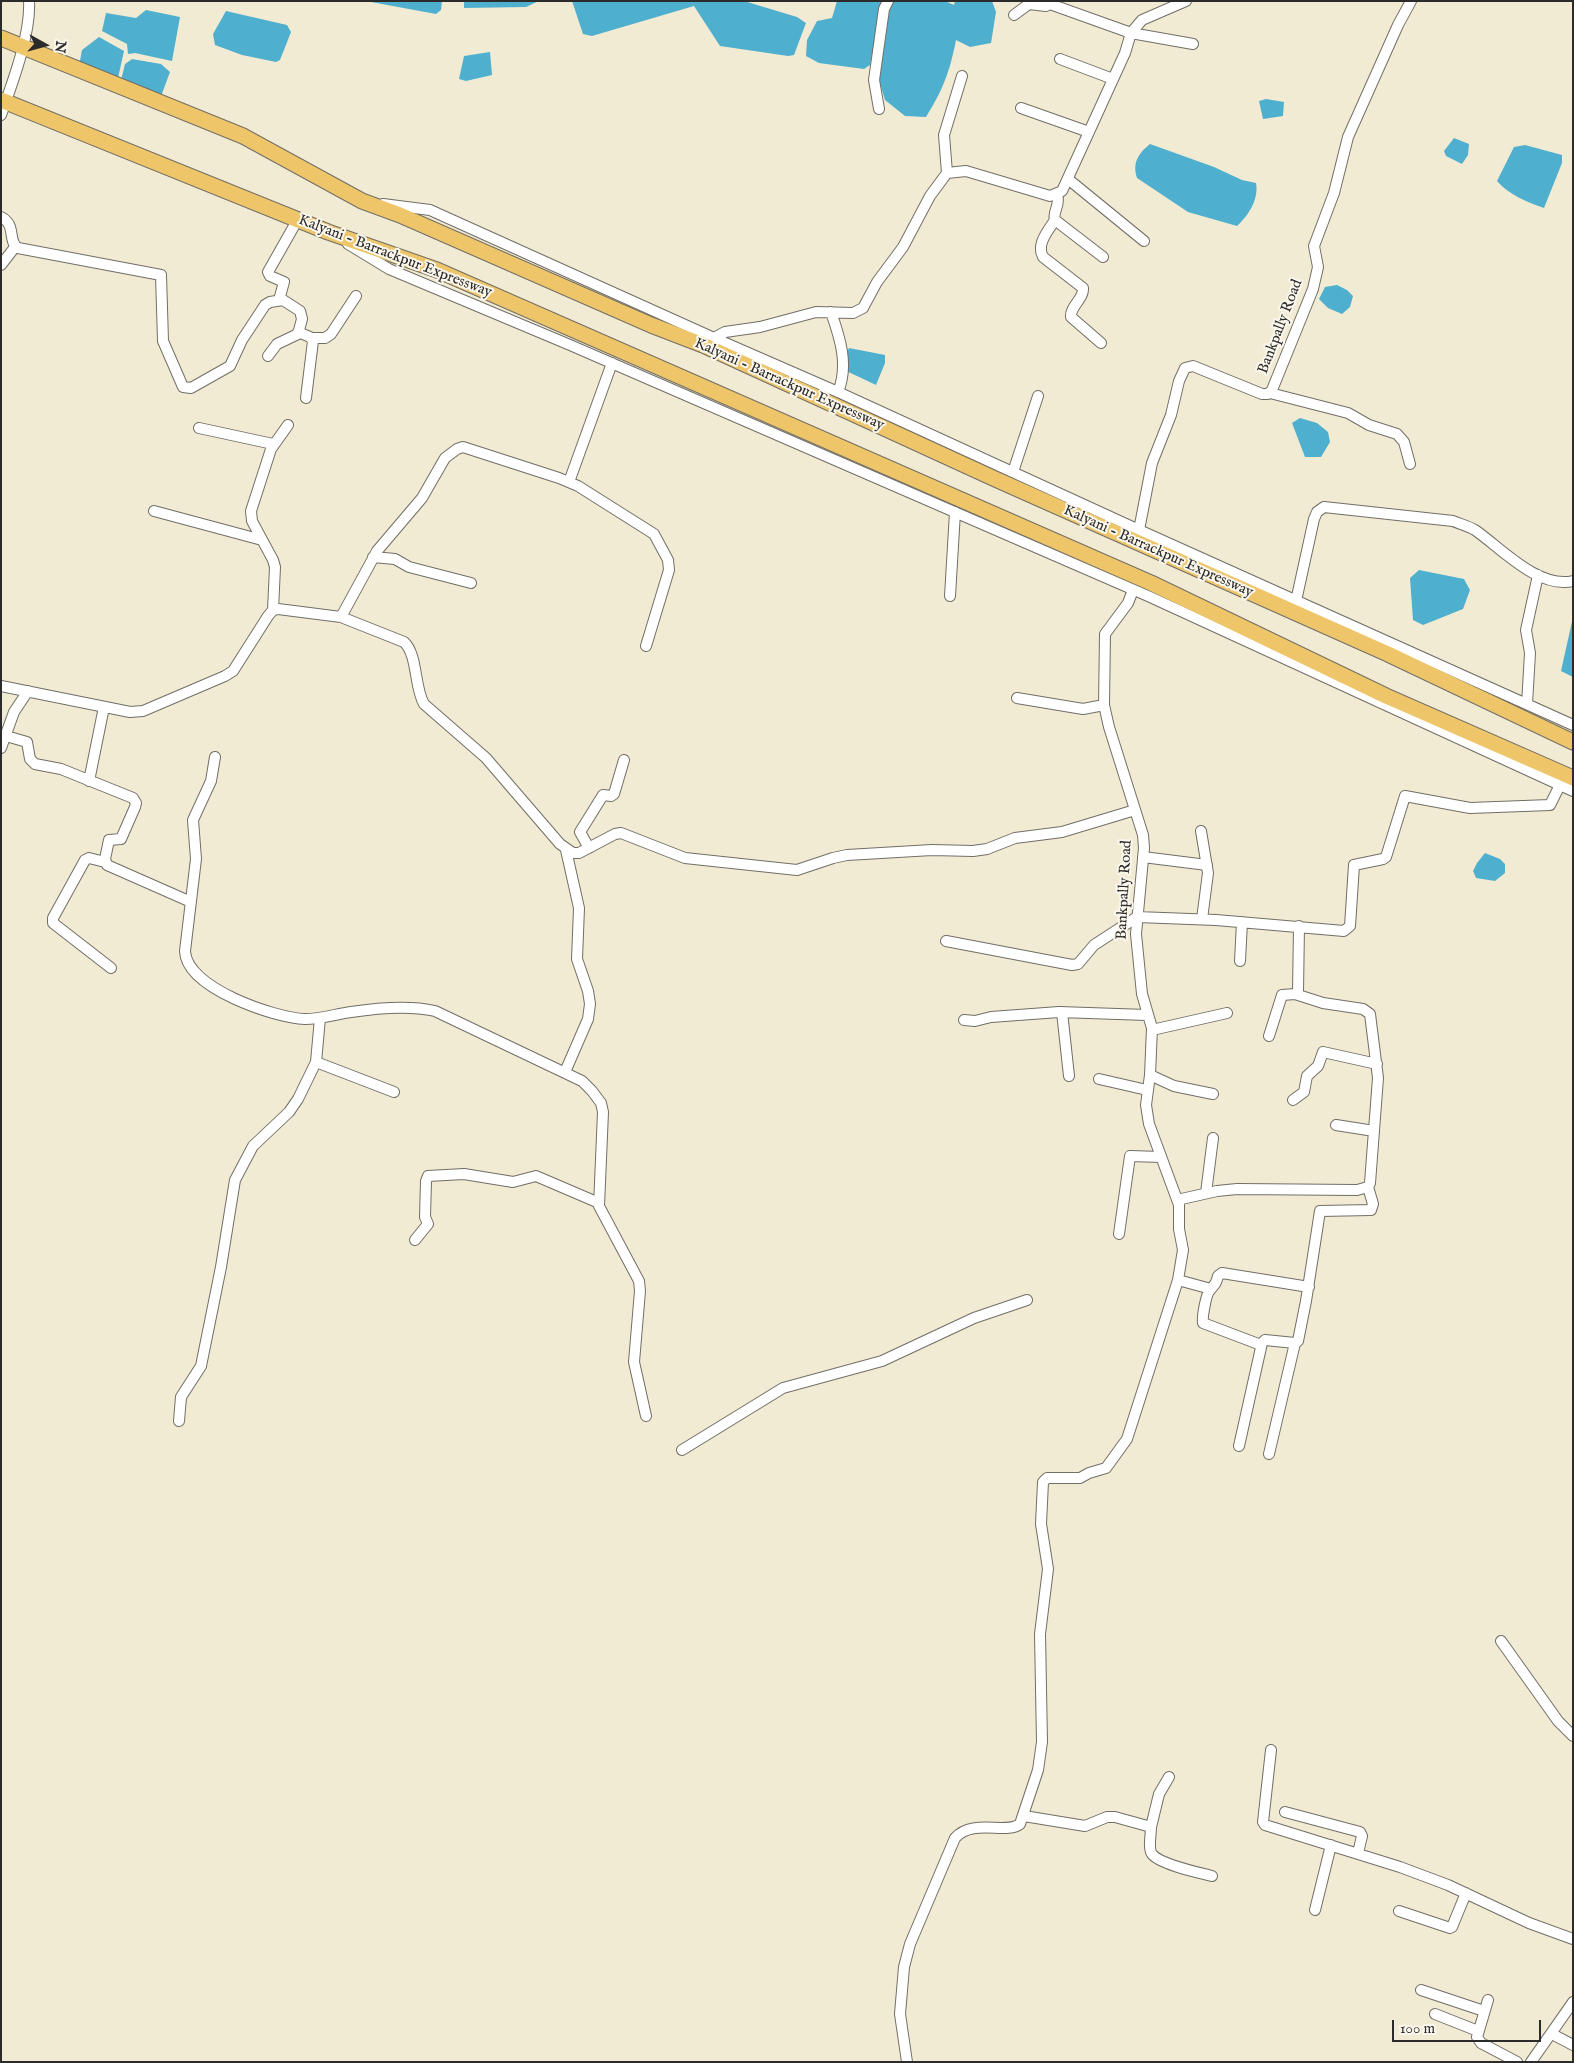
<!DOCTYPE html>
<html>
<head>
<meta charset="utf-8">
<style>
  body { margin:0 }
  #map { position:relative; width:1574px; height:2063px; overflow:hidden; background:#f2ebd4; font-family:"IM FELL English",serif }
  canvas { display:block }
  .frame { position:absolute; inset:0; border:2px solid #2b2b2b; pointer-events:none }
  .north { position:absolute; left:20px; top:20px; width:50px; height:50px; -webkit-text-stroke:4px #fbf7ec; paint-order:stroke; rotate:97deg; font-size:14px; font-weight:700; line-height:20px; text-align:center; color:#2b2b2b }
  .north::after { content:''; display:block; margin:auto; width:18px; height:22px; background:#2b2b2b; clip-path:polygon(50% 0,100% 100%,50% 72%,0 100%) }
  .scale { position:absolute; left:1392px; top:2020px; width:149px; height:22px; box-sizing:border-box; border:2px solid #2b2b2b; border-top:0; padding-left:6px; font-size:15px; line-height:18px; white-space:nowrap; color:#2b2b2b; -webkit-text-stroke:4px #fbf7ec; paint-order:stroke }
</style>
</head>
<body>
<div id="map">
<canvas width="1574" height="2063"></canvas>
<div class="frame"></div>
<div class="north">N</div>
<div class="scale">100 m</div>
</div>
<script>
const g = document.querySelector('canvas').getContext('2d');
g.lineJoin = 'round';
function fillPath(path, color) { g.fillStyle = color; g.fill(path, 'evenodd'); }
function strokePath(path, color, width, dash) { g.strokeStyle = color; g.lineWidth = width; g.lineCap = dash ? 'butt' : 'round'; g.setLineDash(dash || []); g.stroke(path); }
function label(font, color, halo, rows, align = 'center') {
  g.font = font + ' "IM FELL English",serif'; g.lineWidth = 4; g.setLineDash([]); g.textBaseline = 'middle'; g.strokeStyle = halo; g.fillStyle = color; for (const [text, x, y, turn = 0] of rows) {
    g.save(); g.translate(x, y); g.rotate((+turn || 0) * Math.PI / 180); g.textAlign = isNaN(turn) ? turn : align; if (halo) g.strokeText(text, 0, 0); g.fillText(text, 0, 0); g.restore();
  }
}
const water = new Path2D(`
  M442,1l-1,9 -5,4 -65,-12z
  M464,1h75l-13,6 -62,1z
  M572,1h172l53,16 9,6 -12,32 -6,1 -68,-10 -26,-40 -102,30 -9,-2z
  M837,1h46l-13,64 -6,4 -45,-6 -13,-7 1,-16 10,-19 15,-3z
  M893,1h52l9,4 1,-4h37l4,11 -5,31 -21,4 -14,-7c-6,31 -13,50 -30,77l-21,-1 -20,-16 -6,-20 11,-77z
  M146,10l34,7 -8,44 -37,-8 -7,1 -1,-10 -25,-13 4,-18 30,5z
  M226,11l61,14 4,7 -11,28 -4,2 -34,-7 -27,-10 -2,-11z
  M99,37l25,14 -6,27 -39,-12 3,-16z
  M490,52l2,23 -26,6 -7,-2 5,-23z
  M132,59l29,5 9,8 -10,27 -42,-7 7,-28z
  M1266,99l18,3 -1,14 -20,3 -4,-18z
  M1454,138l15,6 -1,11 -6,9 -16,-8 -2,-5z
  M1150,144l64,23 28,13 14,3c3,16 -7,32 -19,43l-49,-14 -51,-34c-5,-16 2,-25 13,-34z
  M1525,145l37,10v8l-18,45c-17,-6 -35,-13 -47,-27l17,-34z
  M1337,285l10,5 6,6 -3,11 -8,7 -14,-6 -9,-9 6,-12z
  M849,348l36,7v8l-9,22 -36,-17z
  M1300,418l17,5 11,9 2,10 -9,15h-16l-13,-34z
  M1419,570l45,9 6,11 -7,19 -40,16 -10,-5 -3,-42z
  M1573,617v60l-12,-6z
  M1485,853l15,6 5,5v9l-10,8 -19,-3 -3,-7 4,-8z`);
const minor = new Path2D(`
  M1029,1v3l17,2 4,-2 81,29 62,11
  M1014,15l15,-11
  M1060,59l53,20
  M1021,108l68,24
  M879,109l-5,-29 10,-71 4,-8
  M1,115c11,-31 30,-81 28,-114
  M947,173l-3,-38 18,-59
  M1068,179l76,62
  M1057,194c4,12 -5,17 -2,26l48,37
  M383,204l47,6 284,128 124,54 301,138 434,195
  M1,217c16,8 6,24 17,31l143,27 2,66 20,46 8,1 39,-22 12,-26 23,-35 5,-3 13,-2 17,11 2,8 -4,15 -21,10 -9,12
  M1055,220c-7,11 -19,24 -12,37l40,31c1,11 -13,18 -12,29l30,26
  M348,244l41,25 181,76 578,251 425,195
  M1,265l14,-18
  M279,300l5,-18 -14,-6 -2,-4 30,-53
  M831,312c9,26 18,53 7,80
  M298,332l12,5 3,4 -7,57
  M312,338h13l6,-4 25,-38
  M714,338l11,-6 35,-5 56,-15 37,1 10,-5 14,-26 26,-35 27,-51 17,-23 19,-2 84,25 12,-5 63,-138 6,-20 11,-13 44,-19
  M1270,393l78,20 21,12 28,9 7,8 6,22
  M199,428l74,16
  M1013,472l25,-76
  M569,482l43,-119
  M154,511l108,29
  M1139,530l13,-67 19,-48 8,-34 6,-13 8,-2 69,28h6l4,-4 41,-101 5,-22 -4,-21 20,-53 14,-56 50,-112 13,-24
  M373,557l22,2 14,8 62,16
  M950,596l5,-84
  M1296,601l18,-82 3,-7 7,-5 129,14c7,3 15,5 22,9 26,18 63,59 98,51
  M273,610l2,-43 -2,-7 -21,-39 -1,-10 20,-62 17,-24
  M341,617l36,-66 45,-53 23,-40 12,-9 6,-2 96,31 19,8 76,48 14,26 1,10 -23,76
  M1,686l129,26 13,-1 82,-35 8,-5 35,-55 5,-6 5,-1 63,8 63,25c14,13 10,45 20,62l62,54 74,86 13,9h6l36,-19 6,-1 64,25 112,12 36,-12 14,-3 85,-5 41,1 14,-2 28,-11 47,-6 73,-22
  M1017,698l66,11 21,-4
  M1527,704l3,-51 -4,-23 12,-55
  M6,736l21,6 3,17 5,5 26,5 72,29 3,5 -1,4 -14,32 -12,1 -4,19 2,6 84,37
  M1,748l13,-36 14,-21
  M215,757l-4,24 -18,39 3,39 -11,92c1,37 90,67 120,68 16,0 31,-5 46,-7 26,-4 58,-7 84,-1l147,70 10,10 9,12 2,9 -4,94 40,75 1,10 -6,71 12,54
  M89,781l15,-74
  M1201,831l7,42 -6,46
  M589,848l-9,-16 23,-37 8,1 3,-2 10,-34
  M1143,857l64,8
  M105,862l-16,-4 -4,2 -32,58v5l58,45
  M946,941l126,24 6,-1 16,-19 43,-28 79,3 128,11 6,-5 4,-61 29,-6 3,-2 19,-61 65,12 80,-3 10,-20
  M1240,961l2,-39
  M1062,1012l7,64
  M964,1020l11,1 16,-4 68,-5 88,3
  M1152,1030l75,-17
  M1269,1036l13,-41 13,-1 3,-2 1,-66
  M316,1062l78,30
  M565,1072l23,-53 2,-15 -2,-13 -11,-32 2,-51 -13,-58
  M1150,1075l24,11 39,8
  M1099,1079l48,11
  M1293,1100l11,-8 3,-16 11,-10 5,-14 54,12
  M1336,1125l38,6
  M1206,1193l7,-55
  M1177,1200l40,-9 20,-2 120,1 11,-3 2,-4 8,-105 -8,-64 -7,-5 -40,-6 -28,-9
  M1119,1234l11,-78 31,1
  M415,1240l13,-16 -3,-7 1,-36 2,-5 36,-2 49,8 23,-6 63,27
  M1178,1280l33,9
  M1261,1345l-58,-22c-1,-6 3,-29 7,-33 5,-6 6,-6 8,-14l4,-3 87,14
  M179,1421l2,-24 20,-31 20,-99 14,-87 18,-34 36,-34 9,-13 18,-37 4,-44
  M1239,1446l23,-103 3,-3 30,3 3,-2 8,-40 14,-90 51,-1 2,-6 -5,-17
  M682,1450l101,-62 99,-27 92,-43 53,-18
  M1269,1454l26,-111
  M1501,1641l57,80 15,15
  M1271,1750l-8,72 2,3 135,42 48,18 81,38 44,16
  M1285,1812l75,20 2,4 -4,17
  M1024,1816l61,10 22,-9h8l36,10 8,-33 10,-17
  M1151,1827c0,7 -3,22 1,27 7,10 48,19 60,22
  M1315,1910l16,-65
  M1399,1911l51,17 2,-1 14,-34
  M1421,1990l63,21
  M1488,2000l-11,37 4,6 36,19
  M1435,2014l43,17
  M1552,2034l21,11
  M907,2062l-7,-48 4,-47 6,-23 45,-106c18,-20 51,-3 65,-14l18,-54 4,-28 -2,-108 8,-65 -7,-45 2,-42 4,-4h33l9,-5 17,-5 21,-29 51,-159 5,-30 -4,-21v-24l-30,-81 -3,-19 4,-30 2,-47 -10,-34 -6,-60 8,-86 -1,-13 -34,-108 -5,-22 1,-71 23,-31 5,-13
  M1531,2062l42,-60`);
const highway = new Path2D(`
  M1,38l242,98 119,65 38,14 251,110 52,20 290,133 395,176 185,88
  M1,100l327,132 109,38 714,313 235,113 187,82`);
const streetNames = [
  ["Kalyani - Barrackpur Expressway",395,257,21],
  ["Bankpally Road",1281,327,-69],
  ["Kalyani - Barrackpur Expressway",789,385,24],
  ["Kalyani - Barrackpur Expressway",1158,552,24],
  ["Bankpally Road",1125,890,-87]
];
fillPath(water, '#4fafce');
strokePath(minor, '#716e66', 12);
strokePath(highway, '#716e66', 17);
strokePath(minor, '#fff', 10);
strokePath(highway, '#eec569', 15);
label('15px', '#2b2b2b', '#fbf7ec', streetNames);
</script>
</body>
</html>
